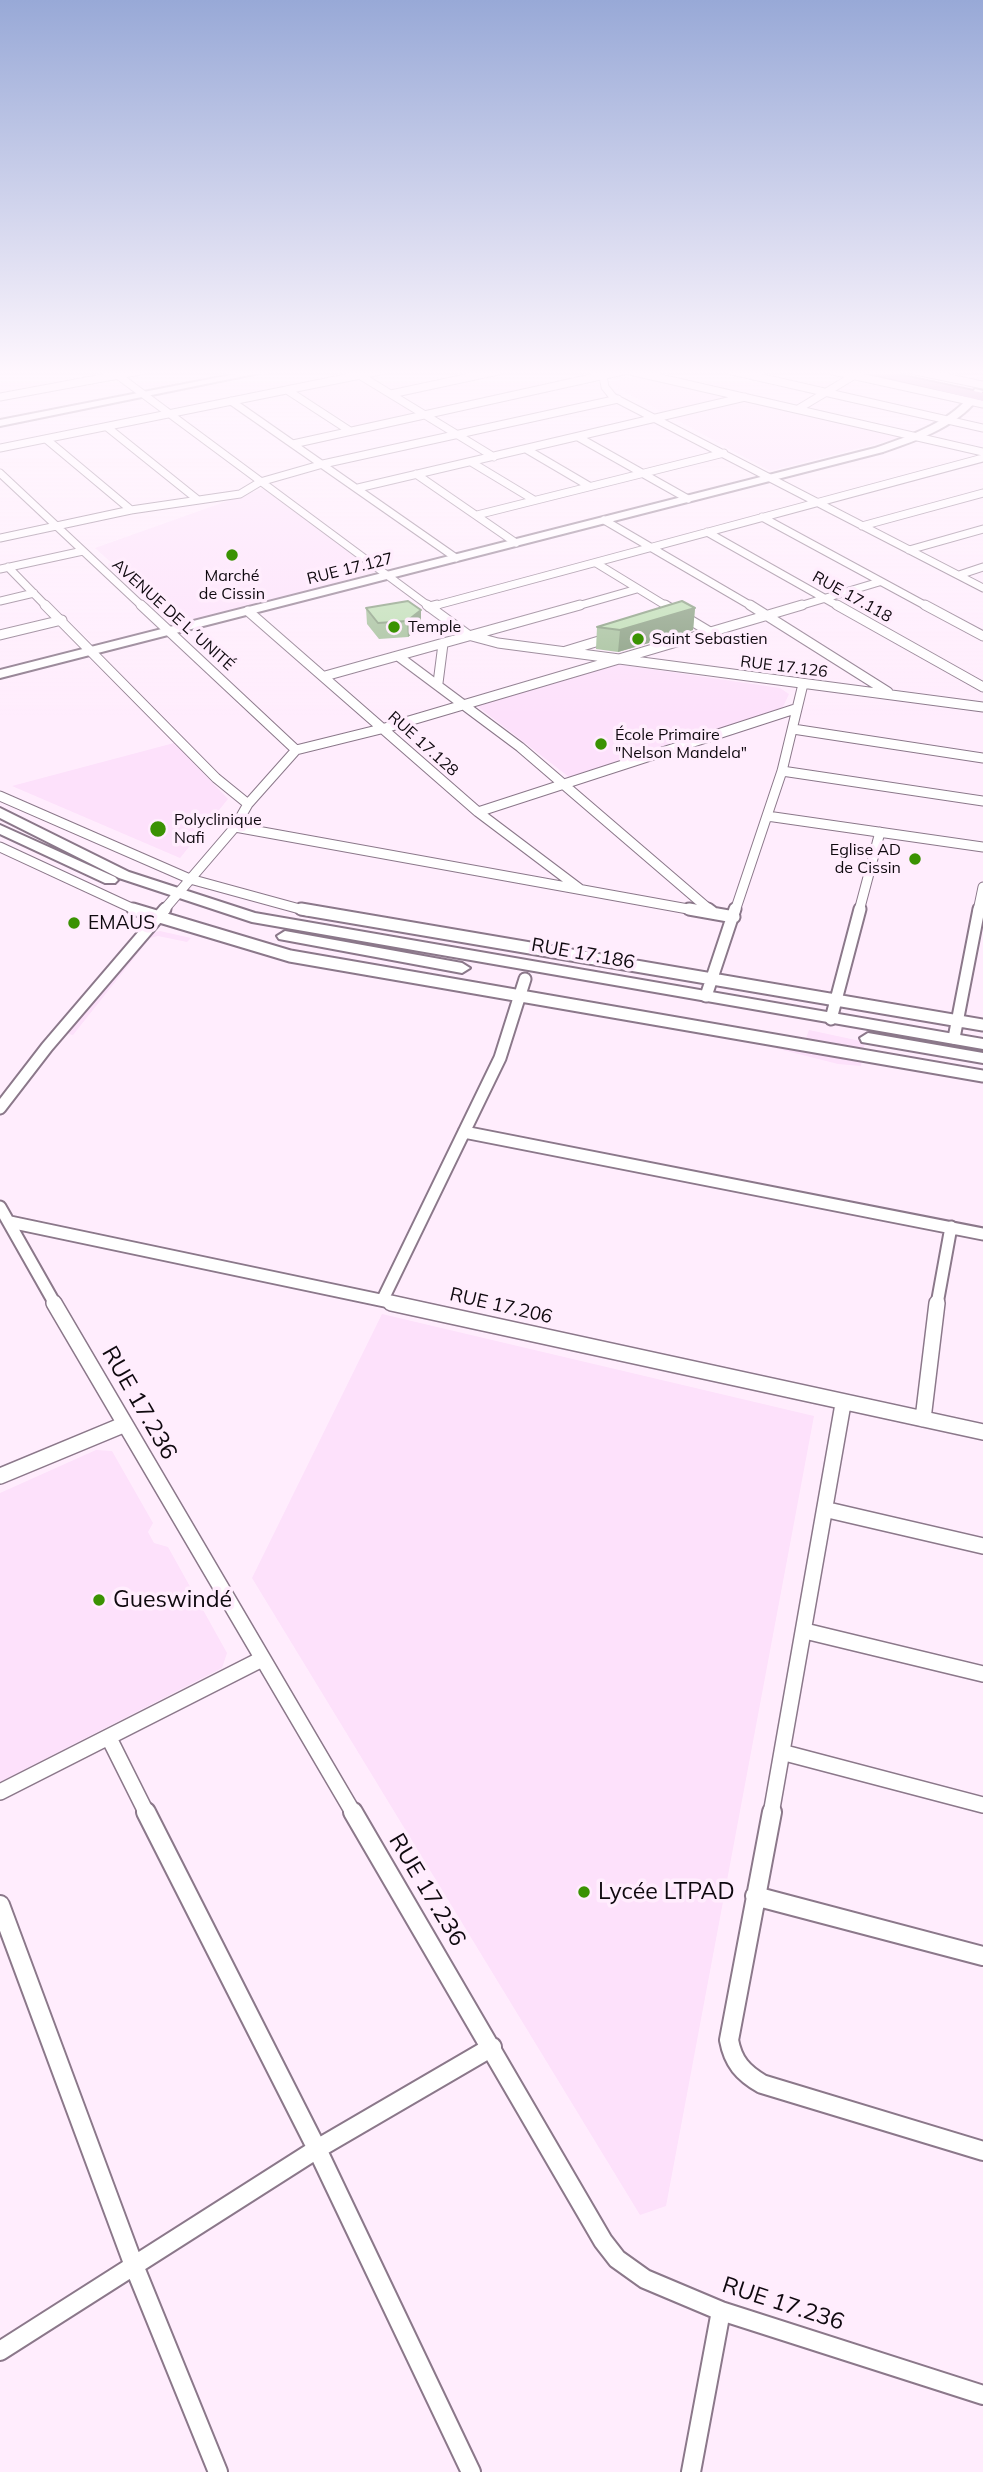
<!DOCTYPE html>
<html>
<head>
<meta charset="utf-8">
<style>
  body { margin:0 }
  canvas { display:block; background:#ffedfd }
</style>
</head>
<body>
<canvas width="983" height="2472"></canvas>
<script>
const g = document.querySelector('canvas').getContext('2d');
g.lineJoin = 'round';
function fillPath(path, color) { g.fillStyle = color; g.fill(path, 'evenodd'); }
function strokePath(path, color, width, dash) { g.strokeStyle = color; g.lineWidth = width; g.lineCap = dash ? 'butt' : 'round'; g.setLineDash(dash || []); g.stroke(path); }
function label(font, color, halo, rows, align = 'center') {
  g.font = font + ' Mulish,sans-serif'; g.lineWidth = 7; g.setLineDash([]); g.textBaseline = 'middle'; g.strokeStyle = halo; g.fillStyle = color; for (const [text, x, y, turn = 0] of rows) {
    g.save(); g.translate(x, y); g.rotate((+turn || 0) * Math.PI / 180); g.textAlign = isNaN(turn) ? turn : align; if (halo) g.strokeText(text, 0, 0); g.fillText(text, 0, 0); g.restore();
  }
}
const built = new Path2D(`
  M640,376l262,60 1,1 -133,34 -163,-89z
  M356,378l5,1 54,35 -60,13 -58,-35z
  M264,488l116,83 -199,54 -86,-77z
  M609,663l171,25 9,6 -8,17 -212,66 -92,-71z
  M174,743l54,56 -48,59 -168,-72z
  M160,931l31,7 -4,4 -29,-6 -8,2 -77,97 -9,-2 79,-98z
  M809,1030l56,12 -4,24 -23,-2 -79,-20v-7l47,1z
  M382,1314l432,102 -148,790 -26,9 -388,-637z
  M96,1450l16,1 41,72 -5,9 6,11 14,4 59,106 -5,15 -222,114v-289z`);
const streetFar4 = new Path2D(`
  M112,371l318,236
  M630,371l353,81
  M732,371l251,57
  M833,371l150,33
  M916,371l67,14
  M356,373l138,84
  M603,376l2,11 8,10 370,191
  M287,390l63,41
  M391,394l107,-23
  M0,397l140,-26
  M231,401l225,157
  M798,409l57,-34
  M107,427l91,73
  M578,437l110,62
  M46,439l85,71
  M293,444l330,-73
  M0,448l380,-77
  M526,449l63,37
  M471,462l63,38
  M0,473l143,134
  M416,474l100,69
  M358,488l387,-91
  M477,515l247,-62
  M762,517l166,90
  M604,520l149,87
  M862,526l121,-33
  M707,532l133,75
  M0,538l131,-28 109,-16 20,-12 63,-18 295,-65
  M909,550l74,-21
  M596,563l72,44
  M8,567l39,40
  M0,569l83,-18
  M959,575l24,-8
  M0,601l34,-8
  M430,607l553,-149
  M574,607l63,-18
  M796,607l83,-25`);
const streetFar3 = new Path2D(`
  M45,605l171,173 32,26
  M141,605l155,145
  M427,605l41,30 30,8 485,64
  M665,605l45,27
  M750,605l138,87
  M837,605l146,82
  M925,605l58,31
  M429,607l8,-2
  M248,611l230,201 102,77
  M0,635l62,-15
  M566,651l46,-14
  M398,656l122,91 191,164
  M325,676l255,-71
  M438,683l5,-39
  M793,729l190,29
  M782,771l201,30
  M0,796l190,83 117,32
  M478,812l317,-103
  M767,816l216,31
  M235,827l464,84
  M0,847l138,64
  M163,911l72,-84 13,-23 48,-54 89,-22 417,-123
  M735,911l47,-140 21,-87
  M859,911l21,-79
  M978,911l5,-24`);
const streetFar2 = new Path2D(`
  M133,909l157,47 693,120
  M301,909l682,116
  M689,909l45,8
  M708,909l4,3
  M706,996l29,-87
  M831,1019l29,-110
  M954,1038l25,-129
  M0,1108l47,-61 118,-138
  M464,1132l519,102
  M0,1207l55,97
  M10,1222l389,82
  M383,1299l117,-241 25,-79
  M937,1304l14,-77`);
const streetFar1 = new Path2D(`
  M54,1303l300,511
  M391,1303l592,129
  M923,1419l14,-116
  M0,1476l123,-51
  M828,1510l155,36
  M805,1631l178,43
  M109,1738l38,76
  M785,1753l198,52
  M0,1792l260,-132
  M771,1814l72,-410`);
const street = new Path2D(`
  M146,1812l171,337 154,323
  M353,1812l250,429 14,18 28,20 76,32 262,84
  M772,1812l-43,228c4,22 14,33 33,44l221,67
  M755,1896l228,60
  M0,1905l133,358 85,209
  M0,2351l317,-202 175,-102
  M691,2472l30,-161`);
const secondary = new Path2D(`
  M251,371h18l-269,55v-6z
  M975,389l8,2c-20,34 -65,49 -100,61l-883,226v-8l875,-222c35,-12 79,-27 100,-59z
  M0,808l129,64 126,41 728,126v10l-731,-127 -133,-44 -119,-60z
  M0,825l115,52 3,3 -3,3h-10l-105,-49z
  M285,931l177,32 8,5 -8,5 -183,-34 -2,-3z
  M868,1033l115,20v10l-121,-21 -2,-4z`);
const highway = new Path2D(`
  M859,371h21l103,22v8z`);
const wall = new Path2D(`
  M366,608l55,2v16l-13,11 -29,2 -12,-15z
  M695,608l-2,22 -75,22 -22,-3 1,-22z`);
const shadedWall = new Path2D(`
  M695,608l-2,22 -75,22 2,-22z
  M421,610v16l-13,11 -1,-16z`);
const building = new Path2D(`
  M408,601l13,9 -14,11 -29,2 -12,-15z
  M682,601l13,7 -75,22 -23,-3z`);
const markers = [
  [232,555,7,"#3a9202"],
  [394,627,7,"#3a9202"],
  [638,639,7,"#3a9202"],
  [601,744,7,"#3a9202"],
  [158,829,9,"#3a9202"],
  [915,859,7,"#3a9202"],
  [74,923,7,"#3a9202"],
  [99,1600,7,"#3a9202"],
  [584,1892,7,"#3a9202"]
];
const farStreetnames = [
  ["RUE 17.127",350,569,-14],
  ["RUE 17.118",852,597,29],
  ["AVENUE DE L´UNITÉ",173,615,42],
  ["RUE 17.126",784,667,7],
  ["RUE 17.128",423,744,42]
];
const farPoinames = [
  ["Marché",232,576,"center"],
  ["de Cissin",232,594,"center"],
  ["Temple",408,627],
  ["Saint Sebastien",652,639],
  ["École Primaire",615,735],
  ["\"Nelson Mandela\"",615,753],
  ["Polyclinique",174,820],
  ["Nafi",174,838],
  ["Eglise AD",901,850,"right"],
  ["de Cissin",901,868,"right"]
];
const poiNames = [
  ["EMAUS",88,923]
];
const streetNames = [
  ["RUE 17.186",583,954,10],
  ["RUE 17.206",501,1306,13]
];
const nearStreetnames = [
  ["RUE 17.236",139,1403,60],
  ["RUE 17.236",427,1890,59],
  ["RUE 17.236",783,2304,18]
];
const nearPoinames = [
  ["Gueswindé",113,1600],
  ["Lycée LTPAD",598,1892]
];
fillPath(built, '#fde1fb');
strokePath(streetFar4, '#8b788a', 9);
strokePath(streetFar3, '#8b788a', 11);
strokePath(streetFar2, '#8b788a', 15);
strokePath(streetFar1, '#8b788a', 18);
strokePath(street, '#8b788a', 22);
strokePath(secondary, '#8b788a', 4);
strokePath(highway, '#835f81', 4);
strokePath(streetFar4, '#fff', 7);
strokePath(streetFar3, '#fff', 9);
strokePath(streetFar2, '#fff', 11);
strokePath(streetFar1, '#fff', 15);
strokePath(street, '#fff', 18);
fillPath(secondary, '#fff');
fillPath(highway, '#c28ebf');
fillPath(wall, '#a1bf97');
fillPath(shadedWall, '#839b7b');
fillPath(building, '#bbdeb0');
strokePath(building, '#839b7b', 2);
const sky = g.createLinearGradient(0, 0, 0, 717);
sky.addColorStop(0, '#98a9d7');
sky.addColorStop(0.52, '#fff7fe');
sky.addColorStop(1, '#fff7fe00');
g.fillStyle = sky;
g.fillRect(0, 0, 983, 717);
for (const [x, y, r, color] of markers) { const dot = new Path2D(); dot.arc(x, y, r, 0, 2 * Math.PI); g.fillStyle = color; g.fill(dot); strokePath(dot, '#ffedfd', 2.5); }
label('16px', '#0f090f', '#ffedfd', farStreetnames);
label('16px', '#0f090f', '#ffedfd', farPoinames, 'left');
label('19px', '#0f090f', '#ffedfd', poiNames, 'left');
label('19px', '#0f090f', '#ffedfd', streetNames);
label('23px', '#0f090f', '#ffedfd', nearStreetnames);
label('23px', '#0f090f', '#ffedfd', nearPoinames, 'left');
</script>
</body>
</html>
